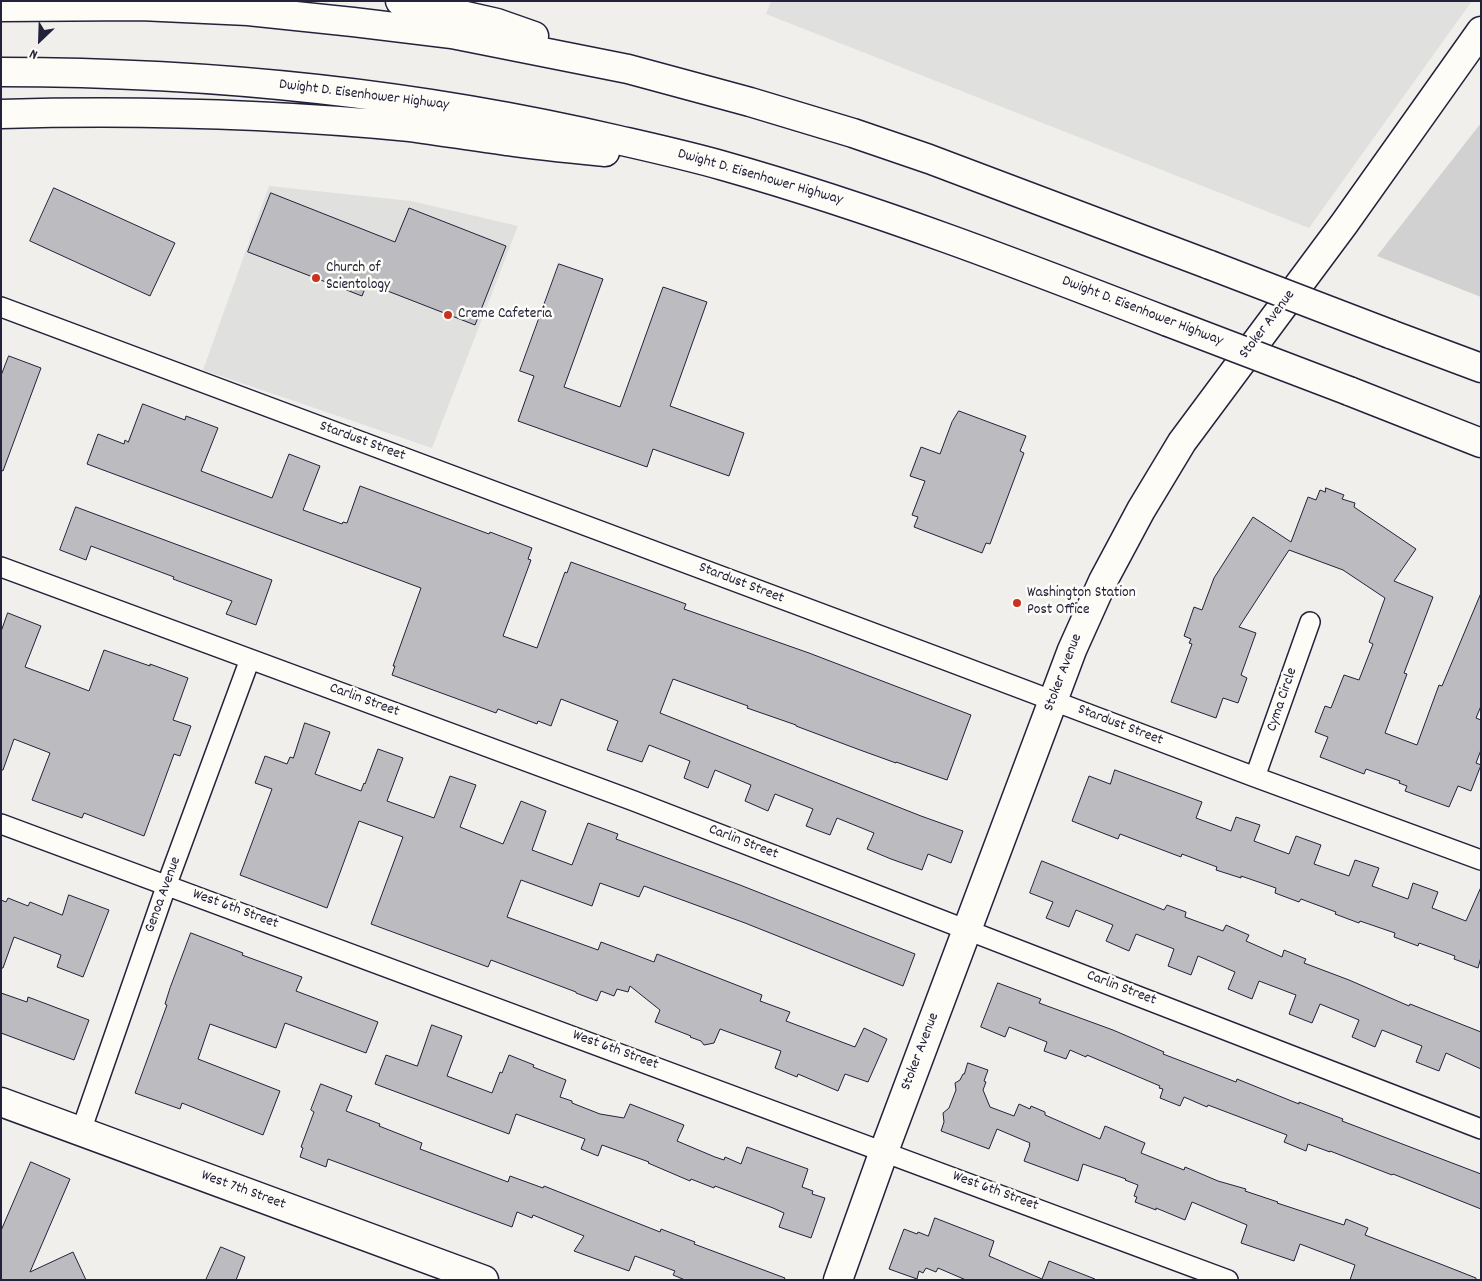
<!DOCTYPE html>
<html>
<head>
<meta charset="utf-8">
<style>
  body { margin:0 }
  #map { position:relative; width:1482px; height:1281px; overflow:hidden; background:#f0efec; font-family:Dekko,sans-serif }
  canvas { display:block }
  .frame { position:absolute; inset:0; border:2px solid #22223b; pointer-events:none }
  .north { position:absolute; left:15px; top:15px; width:50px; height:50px; -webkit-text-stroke:4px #fdfcf7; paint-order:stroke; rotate:204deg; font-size:14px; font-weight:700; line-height:20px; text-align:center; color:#22223b }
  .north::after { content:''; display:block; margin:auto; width:18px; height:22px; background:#22223b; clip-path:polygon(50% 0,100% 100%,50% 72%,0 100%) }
</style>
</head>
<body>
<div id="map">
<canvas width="1482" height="1281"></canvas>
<div class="frame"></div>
<div class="north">N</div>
</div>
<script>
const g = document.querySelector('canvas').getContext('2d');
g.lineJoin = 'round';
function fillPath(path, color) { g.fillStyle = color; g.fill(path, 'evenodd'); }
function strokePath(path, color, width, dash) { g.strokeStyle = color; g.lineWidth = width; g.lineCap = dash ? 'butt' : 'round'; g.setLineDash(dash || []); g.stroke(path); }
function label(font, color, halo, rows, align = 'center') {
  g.font = font + ' Dekko,sans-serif'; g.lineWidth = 5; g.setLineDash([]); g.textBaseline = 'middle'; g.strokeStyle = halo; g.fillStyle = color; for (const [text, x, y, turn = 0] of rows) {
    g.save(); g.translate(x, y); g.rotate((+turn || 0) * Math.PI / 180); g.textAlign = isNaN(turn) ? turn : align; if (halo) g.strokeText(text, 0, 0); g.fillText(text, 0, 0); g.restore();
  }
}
const built = new Path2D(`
  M771,1h701l-163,227 -543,-214z
  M269,186l142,15 107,25 -86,222 -229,-78z`);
const green = new Path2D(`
  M1481,123v174l-104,-41z`);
const building = new Path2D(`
  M54,188l121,55 -25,53 -120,-55z
  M271,193l124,49 14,-34 97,38 -31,79 -108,-42 -5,13 -114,-44z
  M559,264l44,15 -39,108 56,20 43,-120 44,15 -37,104 74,27 -15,43 -76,-27 -6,18 -129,-46 16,-45 -14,-5z
  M9,356l32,12 -38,103 -2,-1v-94z
  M143,404l42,16 1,-4 32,12 -17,43 71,27 17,-44 31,12 -17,44 39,14 1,-2 4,1 13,-37 129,48 1,-2 42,16 -4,11 3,1 -28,76 34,12 28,-76 2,1 4,-11 115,42 -2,5 125,44 162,62 -24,65 -51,-18v1l-36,-13 -64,-24v-1l-49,-17 1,-2 -75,-27 -13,34 261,103 42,15 -12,32 -23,-9 -6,16 -31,-11 -24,-10 7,-16 -37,-15 -7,17 -24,-9 7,-17 -38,-15 -7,17 -23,-10 6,-16 -36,-15 -7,18 -24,-10 6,-17 -41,-16 -7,17 -35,-12 11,-29 -57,-22 -10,27 -13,-5 -1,3 -39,-15 -2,4 -104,-38 3,-9h-2l28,-78 -334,-124 11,-30 26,10 1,-4 3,2z
  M959,411l67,25 -6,15 4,2 -34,91 -4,-1 -4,10 -68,-26 4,-10 -6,-2 13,-34 -15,-5 11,-29 19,7 12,-32z
  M1326,488l18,7 -2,4 13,4 -1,4 62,42 -22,32 39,16 -29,76 3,1 -22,59 32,12 22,-60 3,1 39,-93v113l-5,12 5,2v30l-5,13 5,2 -10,26 -13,-5 -9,21 -44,-16 2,-5 -8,-3 1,-2 -34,-12 -2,5 -44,-17 8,-20 -13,-5 10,-26 6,2 13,-33 15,5 14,-36 -4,-2 16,-44 -42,-28 -54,-20 -50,77 17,6 -15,42 6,3 -9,25 -15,-5 -7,20 -45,-16 21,-58 -3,-1 2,-4 -7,-3 10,-29 8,3 12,-32 39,-61 38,25 17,-45 8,3 4,-10 5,2z
  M76,507l196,73 -16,45 -30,-11 6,-13 -59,-22 1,-2 -83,-31 -5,14 -26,-10z
  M8,613l33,13 -16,41 46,17 18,7 15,-41 46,16v-2l38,14 -15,42 18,6 -11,30 -6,-2 -30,82 -60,-23 -2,5 -50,-18 18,-47 -36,-14 -11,31h-2v-138z
  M305,723l25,9 -15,42 46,17 3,-8 1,1 13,-35 25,9 -16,43 47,17 16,-42 26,9 -16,42 43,17 18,-43 25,10 -14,39 40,15 16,-42 30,11 -2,5 124,46 175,69 -12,32 -158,-63 -101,-37 -5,11 -39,-14 -8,23 -71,-26 -14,37 91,33 3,-8 53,20 3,-8 105,41 -2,6 30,11 -4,9 69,26 9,-19 23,11 -19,43 -23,-8 -7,17 -40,-17 -1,3 -22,-9 6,-17 -61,-22 -6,14 -10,2 -3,-4 -11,-4 1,-1 -36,-14 5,-12 -30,-24 -2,6 -11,-3 -3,7 -13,-5 -4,10 -21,-8v-1l-85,-32 -3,7 -117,-43 32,-87 -44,-16 -32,87 -87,-33 32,-86 -17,-6 10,-27 22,8 3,-7 3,1z
  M1115,770l87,32 -6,16 35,13 5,-14 24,8 -6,16 35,13 7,-18 25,9 -7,19 35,12 6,-16 24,8 -7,18 36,13 5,-16 25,9 -6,16 34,13 15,-34v70l-3,11 -24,-9 1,-3 -36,-13 -1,3 -24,-9 1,-4 -35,-12 -1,2 -24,-9 1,-2 -35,-13 -2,3 -24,-9 1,-5 -35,-12v2l-25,-8 1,-3 -35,-13 -1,3 -61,-23 -2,5 -46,-18 17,-45 21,8z
  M1042,861l122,49 3,-5 19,7 -1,5 38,14 3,-6 23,10 -3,6 36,16 2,-7 22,9 -2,4 45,17 60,26 1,-2 71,28v37l-35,-16 -7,18 -23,-9 6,-16 -40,-16 -7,17 -23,-10 7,-17 -39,-16 -8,19 -23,-9 7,-19 -37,-14 -7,18 -24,-10 7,-17 -37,-16 -7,19 -23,-9 6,-17 -38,-15 -7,17 -23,-10 7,-16 -37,-15 -7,17 -23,-9 7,-16 -23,-9z
  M69,895l40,15 -26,67 -26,-10 4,-12 -47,-18 -11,31h-2v-68l5,2 2,-4 20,8 2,-4 32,13z
  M191,933l52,20 -1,2 60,22 -6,14 82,31 -12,31 -81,-30 -9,25 -66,-24 -12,35 82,32 -17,44 -81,-32 -2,6 -45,-16 32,-88 -2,-1 5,-16z
  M998,983l43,16 -2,4 74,27 51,22 -1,2 73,28 1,-3 62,25v-2l44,17 -1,2 139,53v35l-88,-35 -1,1 -62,-24v1l-22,-8 -2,7 -22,-9 3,-7 -79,-30 -1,2 -23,-10 -4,9 -20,-8 3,-9 -4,-1 1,-2 -73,-31 -1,2 -16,-7 -4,9 -22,-8 3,-9 -38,-15 -4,10 -24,-10z
  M1,993l26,9 1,-5 61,23 -15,40 -73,-27z
  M432,1025l30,11 -15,40 45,17 8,-21 2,1 7,-18 25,10 -1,2 33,13 -6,17 12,4v2l28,11 24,4 6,-14 54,21 -7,16 38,16 9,3 1,-3 16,7 6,-17 61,22 -6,18 11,4 -1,3 13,4 -14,40 -32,-11 5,-14 -11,-5 -58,-22 -1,2 -23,-9 -1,2 -42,-18 1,-1 -47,-17 -4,11 -17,-7 4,-10 -69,-25 -7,20 -134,-50 11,-29 31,11z
  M968,1063l20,7 -4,11 2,1 -3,8 7,17 24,9 5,-12 11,5 1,-3 14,6v3l55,24 5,-13 40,17 -4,10 43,17 1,-3 33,14 28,8 -1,2 33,11 -1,1 67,22 2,-6 22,9 -3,7 78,30 33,13v2h-126l5,-15 -55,-21 -6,17 -53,-18 6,-18 -55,-23 -7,18 -29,-12v2l-21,-8 2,-5 -3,-1 4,-11 -13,-5 1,-1 -43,-15 -5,17 -54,-20 6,-16h-1l1,-2 -33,-14 -8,20 -48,-18 3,-9 -1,-9 6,-5 7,-18 -1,-7 5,-3 3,-6h1z
  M321,1084l31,12 -6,15 34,13 -1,2 43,17 -2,6 88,33 2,-6 33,12 1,-2 116,46 1,-3 34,13 -1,2 91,34 -1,2h-99l-12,-5 2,-4 -40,-15 -6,15 -55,-20 10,-15 -51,-21 -1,3 -15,-6 -5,15 -184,-68 -2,8 -26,-10 3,-9 -2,-1 13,-35 -3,-2z
  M31,1162l39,17 -40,93 43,-20 13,28h-85v-49z
  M935,1218l59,23 -5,15 53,23 7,-18 46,18v1h-129l-28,-12 -2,4 -10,-4 -3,5 -4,-2 -2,8 -28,-10 15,-40 13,5 1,-2 10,4z
  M221,1247l24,10 -9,23h-30z`);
const street = new Path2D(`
  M1,307l947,354 307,116 226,83
  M1,567l633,234 847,328
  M1255,777l55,-155
  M1,824l1227,456
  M81,1131l86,-247 83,-225`);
const secondary = new Path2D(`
  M1,1102l483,178
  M838,1280l46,-129 188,-501 31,-69 38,-71 41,-68 162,-218 137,-193`);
const highway = new Path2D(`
  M400,1l97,22 37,13
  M1,7l139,-1 108,5 105,11 99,12 176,35 122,33 103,31 76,26 281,106
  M1,72c208,0 415,21 617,68 35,8 71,16 106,26 152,43 297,99 444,156
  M1,114c137,-4 273,0 409,13 32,4 65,10 97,14 33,5 66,8 98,11
  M1390,334l91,34
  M1349,391l132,52`);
const highwayBridge = new Path2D(`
  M1210,265l180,69
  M1168,322l181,69`);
const markers = [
  [316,278,5,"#c8321e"],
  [448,315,5,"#c8321e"],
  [1017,603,5,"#c8321e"]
];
const streetNames = [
  ["Dwight D. Eisenhower Highway",364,96,7],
  ["Dwight D. Eisenhower Highway",760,178,16],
  ["Dwight D. Eisenhower Highway",1142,312,21],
  ["Stoker Avenue",1268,325,-53],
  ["Stardust Street",362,442,20],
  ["Stardust Street",741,584,21],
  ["Stoker Avenue",1064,673,-69],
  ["Cyma Circle",1283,700,-71],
  ["Carlin Street",364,701,20],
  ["Stardust Street",1120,726,21],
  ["Carlin Street",743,843,21],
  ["Genoa Avenue",164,895,-70],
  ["West 6th Street",235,910,20],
  ["Carlin Street",1121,989,21],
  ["West 6th Street",615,1051,20],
  ["Stoker Avenue",921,1052,-69],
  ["West 7th Street",243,1191,20],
  ["West 6th Street",995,1192,20]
];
const poiNames = [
  ["Church of",326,269],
  ["Scientology",326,286],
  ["Creme Cafeteria",458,315],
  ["Washington Station",1027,594],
  ["Post Office",1027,611]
];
fillPath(built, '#e0e0df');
fillPath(green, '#d2d1d1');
fillPath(building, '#bcbcc0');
strokePath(building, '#22223b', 1);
strokePath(street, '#22223b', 22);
strokePath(secondary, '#22223b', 31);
strokePath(highway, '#22223b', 31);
strokePath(street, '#fdfcf7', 19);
strokePath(secondary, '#fdfcf7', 28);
strokePath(highway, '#fdfcf7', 28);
strokePath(highwayBridge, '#22223b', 31, []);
strokePath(highwayBridge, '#fdfcf7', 28);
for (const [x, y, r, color] of markers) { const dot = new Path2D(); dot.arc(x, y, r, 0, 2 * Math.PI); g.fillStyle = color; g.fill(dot); strokePath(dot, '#fdfcf7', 2); }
label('15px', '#22223b', '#fdfcf7', streetNames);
label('15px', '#22223b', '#fdfcf7', poiNames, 'left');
</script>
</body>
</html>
